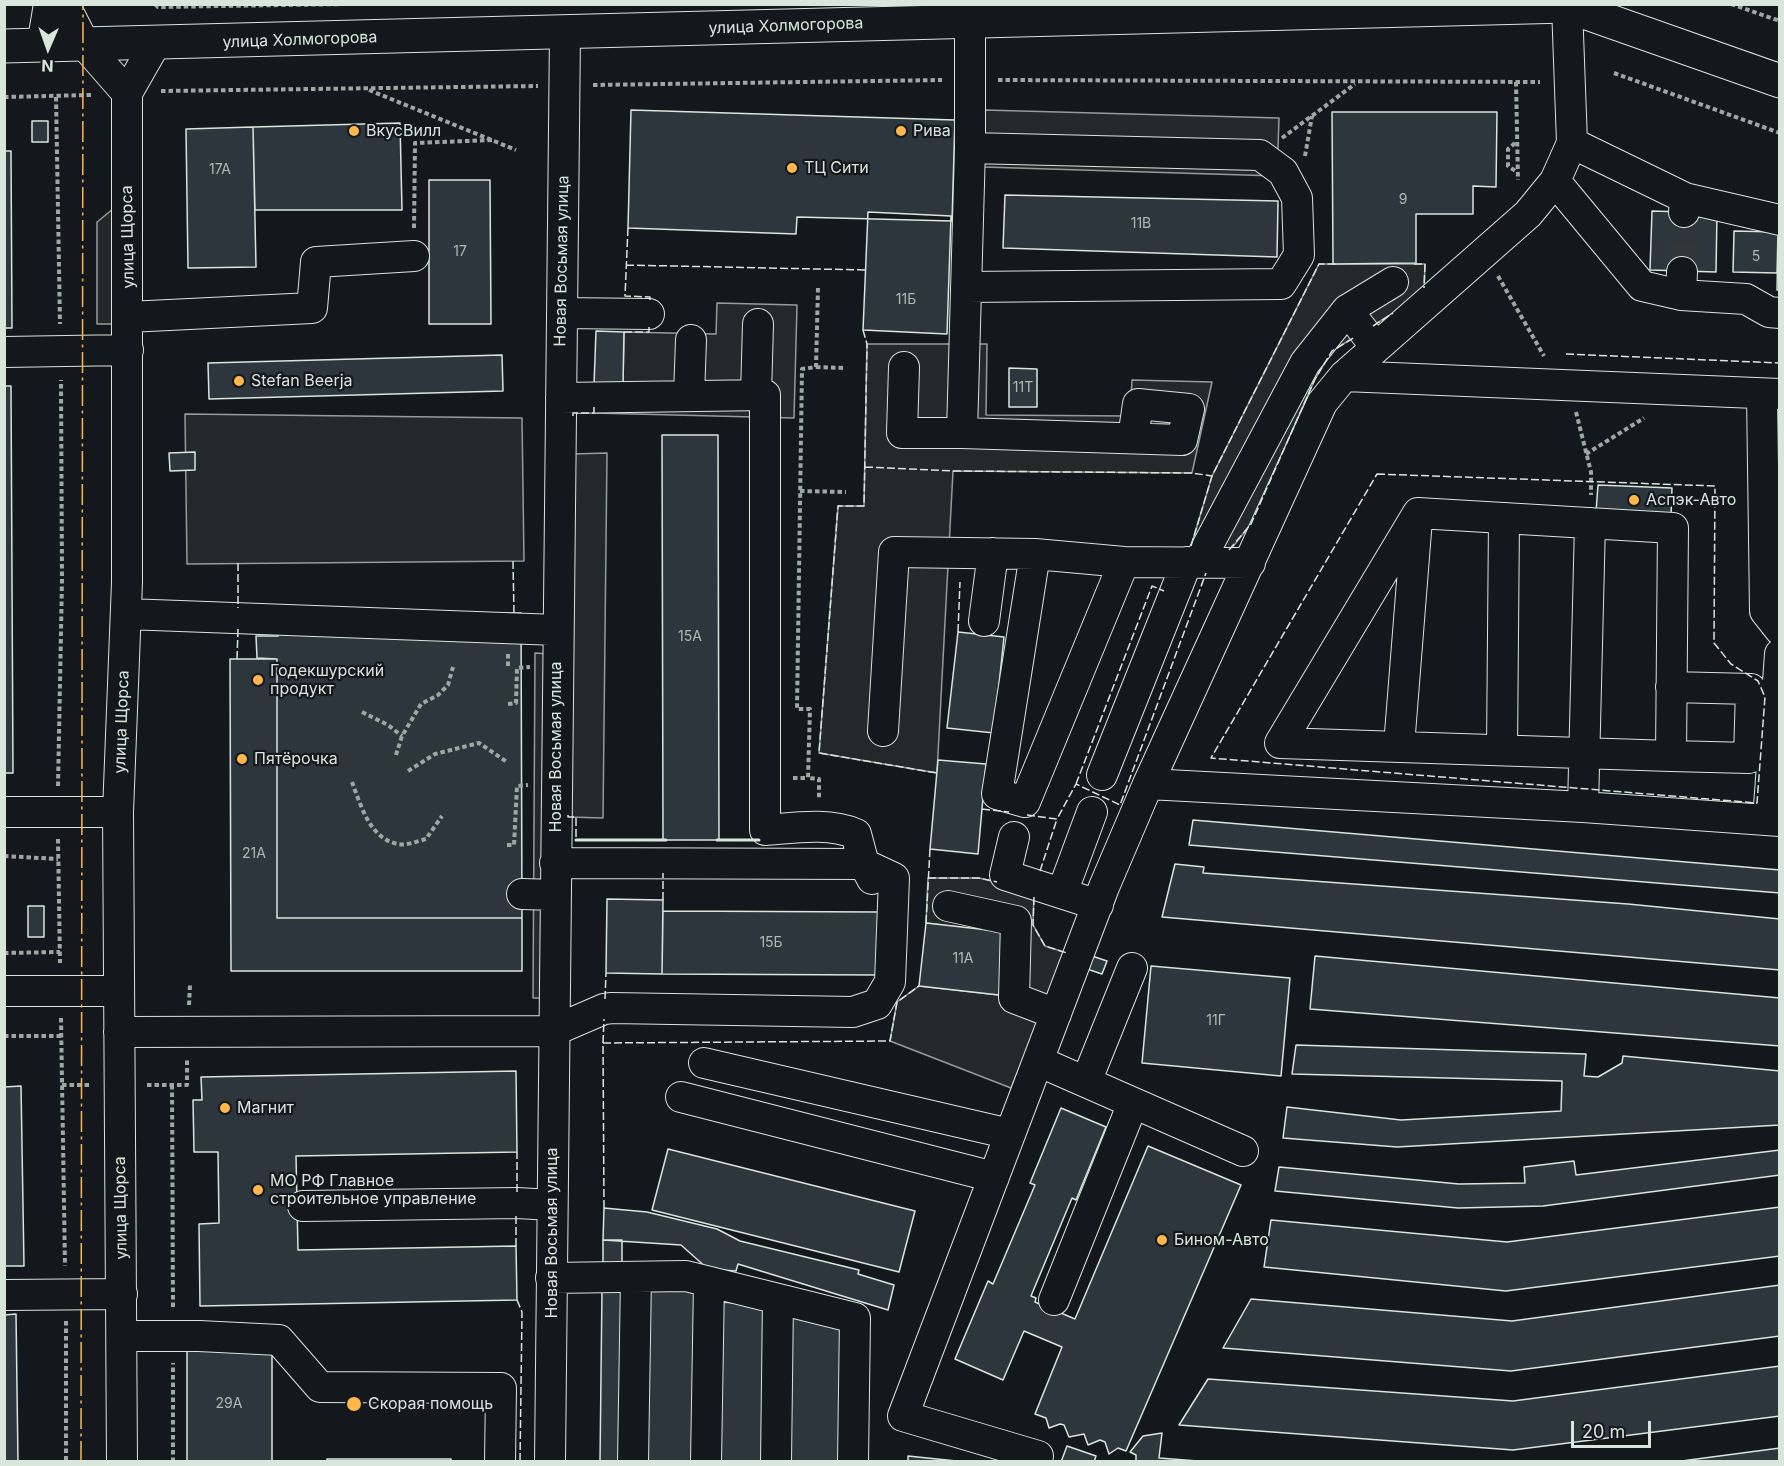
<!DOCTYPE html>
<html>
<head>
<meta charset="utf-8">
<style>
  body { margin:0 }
  #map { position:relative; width:1784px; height:1466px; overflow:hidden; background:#14181c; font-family:Inter,sans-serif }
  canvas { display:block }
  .frame { position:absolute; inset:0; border:6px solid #d8e6dc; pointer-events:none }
  .north { position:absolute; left:18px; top:18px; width:60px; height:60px; -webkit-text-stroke:4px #14181c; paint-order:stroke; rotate:182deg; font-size:16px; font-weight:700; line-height:24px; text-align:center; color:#d8e6dc }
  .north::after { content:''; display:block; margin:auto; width:21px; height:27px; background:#d8e6dc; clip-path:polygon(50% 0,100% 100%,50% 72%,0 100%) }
  .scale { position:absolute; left:1571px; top:1421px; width:80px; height:27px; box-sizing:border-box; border:3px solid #d8e6dc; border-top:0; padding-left:8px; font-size:18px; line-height:21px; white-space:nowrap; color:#d8e6dc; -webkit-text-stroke:4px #14181c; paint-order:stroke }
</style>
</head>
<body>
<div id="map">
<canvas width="1784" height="1466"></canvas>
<div class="frame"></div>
<div class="north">N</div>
<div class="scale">20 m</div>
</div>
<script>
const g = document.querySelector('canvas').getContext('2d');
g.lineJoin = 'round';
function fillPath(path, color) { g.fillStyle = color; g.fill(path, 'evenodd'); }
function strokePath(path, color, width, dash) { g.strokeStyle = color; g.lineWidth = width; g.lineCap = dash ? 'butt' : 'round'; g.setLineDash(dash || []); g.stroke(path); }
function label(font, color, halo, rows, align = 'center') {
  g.font = font + ' Inter,sans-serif'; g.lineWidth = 4.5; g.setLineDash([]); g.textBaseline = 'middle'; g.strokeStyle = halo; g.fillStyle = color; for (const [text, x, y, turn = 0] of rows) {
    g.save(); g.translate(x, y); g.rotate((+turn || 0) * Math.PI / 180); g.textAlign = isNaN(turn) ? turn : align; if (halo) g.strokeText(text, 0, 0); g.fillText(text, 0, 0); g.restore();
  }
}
const parking = new Path2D(`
  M984,110l295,8 -2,58 -294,-9z
  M119,204l1,120h-23v-102z
  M1319,264h106l-1,30 -92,57 -17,28 -64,145 -20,25 -43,7 24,-80z
  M717,303l80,2 -3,113 -200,-5v-28h29l1,-53 92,2z
  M867,344h120l-1,71 144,1 2,-36 80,2 -20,91 -239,-2 -16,302 -118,-20 19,-247h26z
  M185,414l337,4 2,143 -337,3z
  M607,453l-4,365 -35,-1 4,-363z
  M535,653l16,1 -2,344h-16z
  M928,878h51l55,13 -1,34 12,21 22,7 -56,135 -121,-47 7,-39 22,-16 80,9 7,-62 -80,-10z`);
const building = new Path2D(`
  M631,110l324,10 -3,101 -155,-4 -1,17 -168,-6z
  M1332,112h165l-1,75 -23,-1v28h-57v49l-83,1z
  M32,121h16v21h-16z
  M400,123l2,87h-147l-2,-83z
  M253,127l3,140 -68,1 -2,-139z
  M4,151h7l1,177h-8z
  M429,180h61l1,144h-62z
  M1005,195l273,6 -1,56 -274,-9z
  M1652,211l65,2 -1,59 -66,-2z
  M868,212l83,4 -4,118 -84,-4z
  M1734,231l44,1 -1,41 -44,-1z
  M1778,241h2v49h-3z
  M596,331l28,1 -1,53h-29z
  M502,355l1,36 -294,8 -1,-36z
  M1009,368l28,1v38h-28z
  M4,386h7l2,387h-9z
  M662,435h56l1,405h-56z
  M195,452v18l-25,1 -1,-18z
  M1598,485l74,3 -1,28 -75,-4z
  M521,613l1,305h-245v-259l-20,-1 -1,-22h22v-22z
  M958,632l46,5 -10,96 -47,-5z
  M230,659h47v259h245v53h-291z
  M938,760l48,4 -8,90 -48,-5z
  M1193,820l587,50v23l-591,-48z
  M1175,864l29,3 -1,6 425,31 152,15v51l-618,-53z
  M607,899l56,1 -1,74 -56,-1z
  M28,906h16v31h-16z
  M663,911l216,1v63l-217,-1z
  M926,923l80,9 -7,63 -80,-9z
  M1086,954l21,7 -5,13 -21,-7z
  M1315,956l465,42v48l-470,-37z
  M1151,966l139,12 -9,98 -139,-13z
  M1296,1045l290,9 -2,22 14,1 24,-14 1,-7 157,15v54l-383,22 -114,-9 4,-31 114,13 160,-9 1,-30 -270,-7z
  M516,1071l1,81 -221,4 2,94 218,-4 1,54 -317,6 -1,-82 20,-1 -1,-71h-24l-1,-52h9l-1,-23z
  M21,1086l3,180h-20v-179z
  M1061,1108l45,19 -30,73 -4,-2 -41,98 5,2 -1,4 40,17 73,-173 93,39 -115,266 -8,-3 -9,6 -4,-12 -5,-2 -12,5 -4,-11 -15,3 -5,-12 -4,-1 -11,4 -3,-10 -11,-4 27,-67 -38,-16 -21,49 -48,-21 33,-78 5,3 42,-99 -5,-2z
  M668,1149l247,62 -16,61 -247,-62z
  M1780,1150v25l-237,31 -85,2 -183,-17 4,-24 180,17 66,-1 -1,-16 50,-6 2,14z
  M1780,1207v49l-274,35 -242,-24 7,-47 236,22z
  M604,1208l43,4 70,17 23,12 119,29 -1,4 36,11 -6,25 -150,-46 -2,7 -28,-2 -27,-24 -78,-5z
  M603,1240h19v28h-19z
  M1780,1285v51l-269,35 -288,-23 28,-49 261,22z
  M646,1288l52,1 -4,173h-48z
  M602,1289l26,1 -2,172h-26z
  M717,1302l49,2 1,158h-50z
  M16,1314l2,148h-14v-147z
  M789,1317l60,6 -2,139h-56z
  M187,1347h85v115h-85z
  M1780,1366v50l-267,34 -334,-25 29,-46 305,22z
  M1162,1433l-3,25 52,4h-75v-7l-6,-3 13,-16z
  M1067,1446l29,10 -2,6h-33z
  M1780,1448v14h-106z
  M908,1456l58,6h-58z
  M327,1459h124v3h-124z`);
const minorTunnel = new Path2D(`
  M1682,272l2,-60`);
const path = new Path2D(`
  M155,4l3,3 190,-3
  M1731,4l49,17
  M1614,73l166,60
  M998,80l542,2
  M1516,82l2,98
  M593,85l349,-5
  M369,90l147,60
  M161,91l377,-5
  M4,97l87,-2
  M56,97l4,227
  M1282,138l73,-54
  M1515,143l-7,6v17l9,6
  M1305,156l7,-40
  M414,228l1,-85 77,-3
  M1498,276l46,80
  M818,288l-2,79 -14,2 -5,340h13l-2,69 11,1v21
  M816,367l28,1
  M1576,412l15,60v23
  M1586,454l58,-36
  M800,491l46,1
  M508,654v15
  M508,704l8,-1 1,-35 13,-1
  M362,712l26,13 14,11
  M396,755l6,-19 19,-32 17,-9 10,-10 5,-18
  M408,771l27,-17 44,-11 28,19
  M793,778h15
  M352,782c9,24 18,57 46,62 8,2 20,-3 28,-5l16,-23
  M58,786l4,-206 -1,-200
  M58,839l2,124
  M507,845h7l3,-59 11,-1
  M4,856l54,3
  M4,953l56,-1
  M189,1005l1,-20
  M61,1018l4,248
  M4,1036h57
  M62,1085h29
  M147,1085h40v-25
  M172,1085l1,223
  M66,1321v141
  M173,1462v-99`);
const minor = new Path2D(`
  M64,4l21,41 42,48v489l-9,230 4,650
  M970,22v126l-8,285 220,7 7,-31 -51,-5 -5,34
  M42,46l7,-42
  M127,93l28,-49
  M1572,143l113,55 -1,14
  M1555,181l87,105 39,9 1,-23
  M1685,198l95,22
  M966,287l315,-3 18,-29 -2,-57 -14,-26 -23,-17 -290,-7
  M1681,295l65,4 23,13 11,1
  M1347,310l46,-28
  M562,313l87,1
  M128,317l184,-9 4,-46 98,-6
  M4,352l124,-2
  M904,367l-2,66h60
  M1344,376l436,18
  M1762,394l3,217 15,19
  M756,395l2,-71
  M689,396l2,-56
  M561,398l204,-3v435c28,-2 64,-8 91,4l8,30 8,15
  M1418,513l255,15 -2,228 -391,-13z
  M1124,562l-89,-8 -38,240 28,8 99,-240 126,1
  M1199,562l106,-199 42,-53 29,37
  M126,614l431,16
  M984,621l9,-68
  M883,731l11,-179 141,2
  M1399,746l18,-227
  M1502,750l2,-232
  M1671,756l78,2 2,-69 -80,-2
  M1102,775l85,-213
  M1148,784l435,23 197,14
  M1583,807l7,-284
  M4,812h114
  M1768,820l12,-166
  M1014,837l-9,38 93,30
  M1062,893l30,-81
  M522,894l33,1
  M948,906l68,15 -2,77 42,16
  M4,991h115
  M119,1032l434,-1 51,-22 8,-1 241,4 24,-8 13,-22 4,-104 -30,-14 -309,-1
  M1038,1061l205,90
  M704,1063l306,71
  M1086,1082l46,-114
  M681,1097l313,80
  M303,1206l214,-3 35,2
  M551,1278l135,-2 169,42 -2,144
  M4,1295l118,-1
  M1054,1300l79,-197
  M122,1336h77l80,4 41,47 181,1 -1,74
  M1038,1456l-135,-40 201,-529 44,-103 174,-381 22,-27 184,-162 27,-33 17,-38 -5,-137
  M550,1462l15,-1430
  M633,1462l3,-185
  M706,1462l3,-180
  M776,1462l2,-163`);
const major = new Path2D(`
  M4,46l1563,-40 213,75`);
const fence = new Path2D(`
  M628,228l-3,68 25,1v6
  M1414,264h11l-1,24
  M626,265l239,5
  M1373,326l20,-13
  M863,330l4,14 -3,162h-26l-19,247 118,20
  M624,332h25v-8
  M1566,354l214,9
  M573,416v-3h21v-6
  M865,467l88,4 239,2 20,3
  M1377,474l338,12 -1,157 17,21 27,17 7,16 -8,106 -546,-45z
  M1191,546l21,-70 107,-212h17
  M1229,550l22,-26 64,-145 17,-28 23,-14
  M513,561l1,54
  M238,563v45
  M958,632l2,-50
  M237,659l1,-30
  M1076,784l76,-198 12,5
  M982,809l27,3
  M568,815v2h8v23
  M1027,815l30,4 19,-35 44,21 86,-232
  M1040,871l17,-52
  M928,878h51l18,4
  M1034,897l-1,28 12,21 22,7
  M663,900v-27
  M926,923l4,-74
  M605,999l1,-26
  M603,1043l1,-24
  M517,1192v-40
  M604,1208l-1,-165 287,-2 7,-39 22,-16
  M516,1246v-33
  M517,1300l5,12 -2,150`);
const wall = new Path2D(`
  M576,840h90
  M717,840h42`);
const power = new Path2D(`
  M81,1462l2,-1458`);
const markers = [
  [354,131,6,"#ffb74d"],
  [901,131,6,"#ffb74d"],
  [792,168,6,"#ffb74d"],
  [239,381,6,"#ffb74d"],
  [1634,500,6,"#ffb74d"],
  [258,680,6,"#ffb74d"],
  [242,759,6,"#ffb74d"],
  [225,1108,6,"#ffb74d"],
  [258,1190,6,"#ffb74d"],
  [1162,1240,6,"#ffb74d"],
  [354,1404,8,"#ffb74d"]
];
const numberNames = [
  ["17А",220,170],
  ["9",1403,200],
  ["11В",1141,224],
  ["17",460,252],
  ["5",1756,257],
  ["11Б",906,300],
  ["11Т",1023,388],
  ["15А",690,637],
  ["21А",254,854],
  ["15Б",771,943],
  ["11А",963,959],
  ["11Г",1216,1021],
  ["29А",229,1404]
];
const streetNames = [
  ["улица Холмогорова",786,26,-2],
  ["улица Холмогорова",300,40,-2],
  ["улица Щорса",128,237,-91],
  ["Новая Восьмая улица",562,261,-89],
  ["улица Щорса",122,722,-88],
  ["Новая Восьмая улица",556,747,-90],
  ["улица Щорса",121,1208,-91],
  ["Новая Восьмая улица",552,1233,-90]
];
const poiNames = [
  ["ВкусВилл",366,131],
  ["Рива",913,131],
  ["ТЦ Сити",804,168],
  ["Stefan Beerja",251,381],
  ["Аспэк-Авто",1646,500],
  ["Годекшурский",270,671],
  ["продукт",270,689],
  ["Пятёрочка",254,759],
  ["Магнит",237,1108],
  ["МО РФ Главное",270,1181],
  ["строительное управление",270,1199],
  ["Бином-Авто",1174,1240],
  ["Скорая помощь",368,1404]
];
fillPath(parking, '#24282b');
strokePath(parking, '#939e99', 1.5);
fillPath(building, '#2c363c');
strokePath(building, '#d8e6dc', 1.5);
strokePath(minorTunnel, '#313739', 30, [30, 15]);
strokePath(minor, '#d8e6dc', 32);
strokePath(major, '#d8e6dc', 35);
strokePath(path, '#9da8a2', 4, [4.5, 3]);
strokePath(minor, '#14181c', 30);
strokePath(major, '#14181c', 33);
strokePath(fence, '#d8e6dc', 1.5, [8, 3]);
strokePath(wall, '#d8e6dc', 3);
strokePath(power, '#ffb74d', 1.5, [21, 4.5, 3, 4.5]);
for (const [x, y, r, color] of markers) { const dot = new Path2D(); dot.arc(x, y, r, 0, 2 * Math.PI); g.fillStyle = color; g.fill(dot); strokePath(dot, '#14181c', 2); }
label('14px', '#adbab4', null, numberNames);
label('16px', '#d8e6dc', '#14181c', streetNames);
label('16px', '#d8e6dc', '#14181c', poiNames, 'left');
</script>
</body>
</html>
